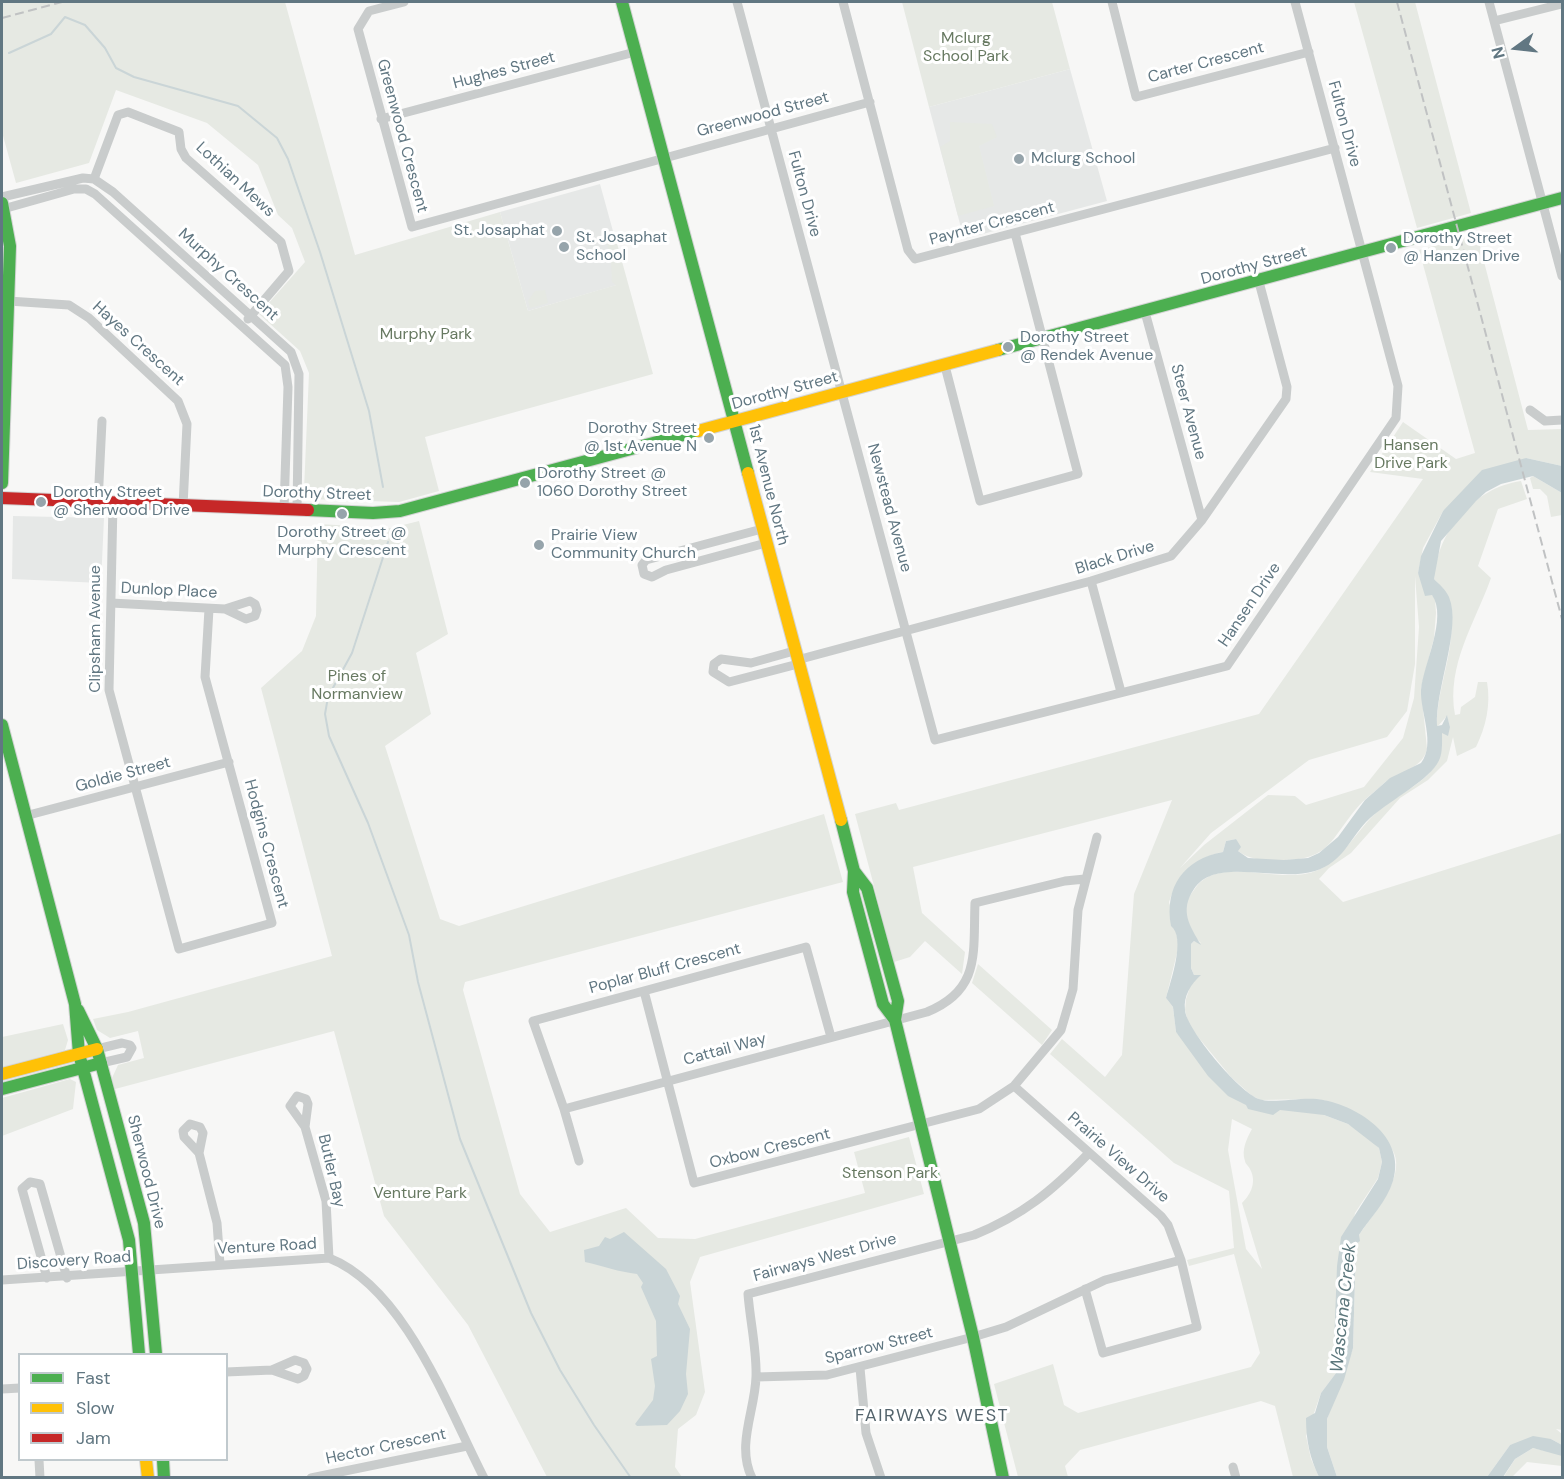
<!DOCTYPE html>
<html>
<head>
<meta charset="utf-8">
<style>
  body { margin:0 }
  #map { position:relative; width:1564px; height:1479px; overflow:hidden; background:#f7f7f6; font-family:"DM Sans",sans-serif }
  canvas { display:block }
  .frame { position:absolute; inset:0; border:3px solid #617782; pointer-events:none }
  .legend { position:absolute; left:18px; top:1353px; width:210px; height:108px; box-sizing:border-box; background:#fff; border:2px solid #c0c9cd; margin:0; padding:8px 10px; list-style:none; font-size:18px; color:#617782 }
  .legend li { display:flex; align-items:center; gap:12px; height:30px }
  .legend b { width:30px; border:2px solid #c0c9cd }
  .north { position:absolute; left:1486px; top:18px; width:60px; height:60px; -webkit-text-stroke:4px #fff; paint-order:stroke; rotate:255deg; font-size:16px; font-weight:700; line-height:24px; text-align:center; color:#617782 }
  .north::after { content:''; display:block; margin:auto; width:21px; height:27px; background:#617782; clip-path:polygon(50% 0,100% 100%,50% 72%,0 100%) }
</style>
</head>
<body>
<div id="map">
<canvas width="1564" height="1479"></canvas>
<div class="frame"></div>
<ul class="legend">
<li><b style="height:8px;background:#4caf50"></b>Fast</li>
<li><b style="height:8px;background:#ffc107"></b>Slow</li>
<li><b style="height:8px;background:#c62828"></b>Jam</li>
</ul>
<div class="north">N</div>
</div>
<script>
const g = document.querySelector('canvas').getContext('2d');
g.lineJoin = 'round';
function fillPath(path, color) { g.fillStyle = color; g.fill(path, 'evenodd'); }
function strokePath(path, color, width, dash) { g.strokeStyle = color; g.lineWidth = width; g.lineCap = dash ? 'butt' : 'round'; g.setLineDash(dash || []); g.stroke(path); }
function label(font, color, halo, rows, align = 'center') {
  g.font = font + ' "DM Sans",sans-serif'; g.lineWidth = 6; g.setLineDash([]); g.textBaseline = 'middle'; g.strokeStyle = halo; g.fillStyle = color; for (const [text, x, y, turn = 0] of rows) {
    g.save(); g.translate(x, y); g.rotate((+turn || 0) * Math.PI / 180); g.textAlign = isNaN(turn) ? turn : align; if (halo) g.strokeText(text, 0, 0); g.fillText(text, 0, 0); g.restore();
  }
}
const built = new Path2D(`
  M1070,69l37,132 -143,38 -35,-132z
  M600,184l27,98 -99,29 -28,-99z
  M13,516l91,2 -3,65 -89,-4z`);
const green = new Path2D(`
  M2,2h283l70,253 145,-43 28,99 88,-26 -4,-3 -1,-22 -5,-22 9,-2 38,138 -228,63 14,54 -40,11 -91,-3 -4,-9 5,-117 -9,-22 -41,-37 46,-52 -13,-34 -14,-13 -20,-50 -51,-42 -91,-33 -27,73 -73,20 -14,-51z
  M902,2h150l18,67 -141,38z
  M1354,2h61l56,211 -54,15z
  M950,122l42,2 5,13 -18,9 15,60 -36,10 -18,-69 10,-6z
  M1477,235l51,195 34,-1v37l-36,-8 -83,53 -20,37 -5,25 17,26 1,14 -2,25 -13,50 6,61c-5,21 -29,22 -44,35 -8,8 -19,15 -27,25 -28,34 -27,52 -79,51 -14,0 -27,0 -39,-9l-2,-12 -10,2 -3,11c-27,5 -45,24 -54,50l10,43 -13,53 7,9 3,25 62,68c26,15 49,8 75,-1l-52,1 -9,-4 -21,-19 -42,-51 -4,-16 1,-11 5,-15 9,-9h-6l-3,-7v-24l3,-3 7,2c-10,-8 -16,-24 -15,-37 1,-6 4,-11 8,-16 23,-38 87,-3 124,-20 27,-13 40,-42 62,-61 14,-11 42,-26 51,-38 11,-12 11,-23 11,-38l8,-6 -3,-11 -10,11c-2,-46 36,-110 -3,-148 3,-47 39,-91 87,-98l6,18 -29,10 -20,57 13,12c-16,45 -45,87 -36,137l5,-1 1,-7 14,-10 3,-15h9c4,22 -1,45 -11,65l-19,9 -4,-19 -6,24 -19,19 -28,18 -49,55 -22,15 -10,11 24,23 219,-69v597l-6,-1 6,5v11l-11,-6 -41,6 -23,32h-150l-10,-30v-28l26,-71 3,-104 3,-3v-6c13,-20 46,-57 35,-82 -3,-8 -16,-17 -22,-23 -16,-16 -33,-27 -55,-31l7,16 24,9 19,12 12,12 3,14 -4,16 -23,35 -19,106v54l-15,20 -15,43 5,23 8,18h-26l-18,-71 -14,-5 -181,49 -15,16 3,11h-50l-24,-93 59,-20 11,41 14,8 173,-46 9,-14 -26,-99 -45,12 -2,-6 47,-12 -5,-57 -55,-28 -124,-109 12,-15 43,38 17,-22 12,-161 38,-94 -259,67 9,46 43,39 -3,22 -37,-33 -15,16 -16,5 -39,-148 41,-11 3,7 360,-96 164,-235 -53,-7 33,-50 53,37 19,-6 -56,-203zM1415,576l4,51 -5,71 -11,40 -39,49 -58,18 -11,-9 -27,-1 -64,50 -24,23 31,-35 98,-73 78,-23 20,-26 8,-47zM1232,1119l20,10c-5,9 -11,21 -7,32 0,3 4,5 5,8 7,13 1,25 -8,34l20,66 -16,-20 -18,-99z
  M545,290l3,13 -18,5 -2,-7 7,-10z
  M1533,476l29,17v22l-11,2 -4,-21 -7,-7h-7l-3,-11z
  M419,521l29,113 -32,19 15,61 -46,32 55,173 19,7 365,-112 19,68 -378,100 -2,8 57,204 30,38 76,-24 32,30 37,1 170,-46 -11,-41 55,-15 15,57 -224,63 -10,25 15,110 -9,23 -18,14 -3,38 7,10h-135l-79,-152 -84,-109 -50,-185 -219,58 -3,-11 6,-13 26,-7 -6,-27 -28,7 -13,-8 -4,-11 35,-7 204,-56 -71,-268 41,-37 14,-35 2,-92 73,4z
  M978,964l74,66 -10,15 -70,-62z
  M63,1024l5,16 -3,10 -63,17v-30z
  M70,1079l6,3 -3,27 -71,27v-38z
  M1533,1448l27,6 2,2v10l-35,-4 -15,15 -9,1 12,-19z`);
const water = new Path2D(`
  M1526,458l36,8v27l-29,-17 -32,8 -15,8 -10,9 -35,40 -7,38c5,5 12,11 15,18 13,31 -14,92 -12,129l5,-1 5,-10 3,12 -2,9 -6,-3c0,11 1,22 -5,31 -13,20 -51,38 -71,58 -17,18 -23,40 -51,49 -38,12 -99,-15 -121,18 -15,22 -4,37 7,56l-7,-4 -3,3v24l3,7h7c-10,9 -18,21 -16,35 1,19 55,83 74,89 12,5 41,-2 58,0 39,5 90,37 76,82 -6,20 -23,37 -34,54l1,6 -4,3 -3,104 -9,32 -17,39v28l10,30h-18c-9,-19 -13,-36 -13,-59l9,-5 6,-20 15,-20 -2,-28 3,-79 4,-29 37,-58 4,-17 -3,-14 -31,-24 -24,-9 -44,-5 -7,5 -25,-6 -2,-4 -18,-9 -20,-20 -32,-44 -3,-25 -7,-9c5,-18 20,-60 5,-72 -7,-39 13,-67 52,-74l3,-11 10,-2 5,8 -3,4 10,7 36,2 24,-2 11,-5 19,-16 27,-37 25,-22 31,-15c15,-20 -1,-50 0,-73 2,-25 27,-72 11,-95l-7,1 -7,-23 3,-17 22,-45 39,-41z
  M624,1232l42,37 14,27 -2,8 12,25 -4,45 2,20 -8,17 -13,14 -30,1 -2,-2 18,-24 2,-14 -4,-27 6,-3 -1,-35 -15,-34 2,-4 -6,-9c-18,-2 -34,-8 -52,-12l-1,-12 15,-4 6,-9 5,2z
  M1533,1436l18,3 11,6v11l-29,-8 -18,11 -12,18h-16l23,-32z`);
const stream = new Path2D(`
  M9,53l42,-19 14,-17 20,8 20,23 11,20 18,9 104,29 39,32 11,21 32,93 49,159 14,76
  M388,542l-36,111 -24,44 -3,17 4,22 39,87 41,112 9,47 42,157 71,174 29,57 34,55 37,53`);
const street = new Path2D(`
  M404,2l-35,9 -11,18 54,198 458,-125
  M737,2l198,738 292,-74 169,-248 2,-32 -103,-384
  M843,2l65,248 7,9 420,-111
  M1112,2l24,95 173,-45
  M1489,2l73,274
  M1494,21l68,-17
  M381,119l254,-67
  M94,179l24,-64 10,-3 51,20 2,17 5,9 95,84 8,29 -41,48
  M2,197l81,-19 11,1 19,13 178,160 8,22 -2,136
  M3,209l71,-20h12l9,5 190,171 3,22 -4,122
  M8,301l61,4 20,13 89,83 9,23 -4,82
  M1145,312l57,208
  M945,366l35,135 98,-27 -63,-241
  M1530,410l15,11 17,-1
  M98,503l4,-82
  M113,503l-4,187 70,259 93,-26 -67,-246 4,-68
  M762,529l-116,31 -4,5 2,9 8,3 14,-7 100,-27
  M1091,581l30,111
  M111,603l114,6 21,10 9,-3 2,-6 -2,-6 -5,-3 -25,8
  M794,651l-43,12 -30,-4 -7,5 -1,8 16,10 69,-18
  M797,660l294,-79 80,-25 31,-36 84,-121 1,-12 -28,-105
  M25,816l204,-54
  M644,991l50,192 285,-74 35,-23 47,-56 12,-41 5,-79 19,-73
  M97,1049l25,-6 8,2 2,3 -5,9 -26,6
  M564,1109l363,-97c54,-22 46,-59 48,-109l90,-22 20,-2
  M305,1127l3,-23 -2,-5 -9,-3 -7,10 15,21 21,74 3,57
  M199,1153l-15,-16 -1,-6 7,-7 10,3 3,6 -4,20 18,70 3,41
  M579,1161l-15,-52 -31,-88 273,-74 25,90
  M47,1278l-25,-89 8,-7 10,2 27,94
  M2,1280l327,-22c76,30 119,150 155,220
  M1085,1289l18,64 94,-26 -16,-67
  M860,1368l6,65 15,45
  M226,1372l46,-2 23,-10 9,3 3,6 -3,7 -6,3 -26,-9
  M756,1377l71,-2 146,-38 33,-10 99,-47 76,-20 -13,-35 -7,-9 -147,-130
  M2,1389l18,-1
  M39,1460l1,18
  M1233,1467l3,11
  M311,1478l156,-32
  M752,1478c-16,-33 3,-67 4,-101 1,-27 -6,-56 -8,-83l226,-59c49,-20 78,-44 114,-81`);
const fast = new Path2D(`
  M622,2l126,471
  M2,203l8,43 -8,237
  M998,350l564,-152
  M308,510l65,3 27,-2 298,-80
  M2,725l73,279 4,50 50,186 10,114
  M841,820l13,51 -1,21 30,112 12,16
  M854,871l13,17 31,113 -3,19 78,317 30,141
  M78,1010l19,39 47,174 12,131
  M2,1089l99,-26
  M163,1460l1,18`);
const slow = new Path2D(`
  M698,431l300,-81
  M748,473l93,347
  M2,1074l95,-25
  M146,1460l2,18`);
const jam = new Path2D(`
  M2,498l306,12`);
const rail = new Path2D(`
  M1397,2l165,617
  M2,18l60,-16`);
const markers = [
  [1019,159,6,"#96a4ab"],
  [557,231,6,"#96a4ab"],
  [564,247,6,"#96a4ab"],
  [1391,248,6,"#96a4ab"],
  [1008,347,6,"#96a4ab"],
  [709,438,6,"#96a4ab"],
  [525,483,6,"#96a4ab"],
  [41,502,6,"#96a4ab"],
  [342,514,6,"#96a4ab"],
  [539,545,6,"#96a4ab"]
];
const parkNames = [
  ["Mclurg",966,39],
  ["School Park",966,57],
  ["Murphy Park",426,335],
  ["Hansen",1411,446],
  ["Drive Park",1411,464],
  ["Pines of",357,677],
  ["Normanview",357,695],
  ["Stenson Park",890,1174],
  ["Venture Park",420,1194]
];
const streetNames = [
  ["Carter Crescent",1206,63,-15],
  ["Hughes Street",504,71,-15],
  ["Greenwood Street",763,115,-15],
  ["Fulton Drive",1344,124,75],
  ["Greenwood Crescent",402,136,75],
  ["Lothian Mews",235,180,43],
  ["Fulton Drive",804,194,75],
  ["Paynter Crescent",992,224,-15],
  ["Dorothy Street",1254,266,-15],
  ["Murphy Crescent",228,275,42],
  ["Hayes Crescent",138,344,42],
  ["Dorothy Street",785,391,-15],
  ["Steer Avenue",1188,412,75],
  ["1st Avenue North",768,485,76],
  ["Dorothy Street",317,494,2],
  ["Newstead Avenue",889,508,75],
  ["Black Drive",1115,558,-17],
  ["Dunlop Place",169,591,3],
  ["Hansen Drive",1250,605,-56],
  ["Clipsham Avenue",96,629,-90],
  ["Goldie Street",123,775,-15],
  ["Hodgins Crescent",266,844,75],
  ["Poplar Bluff Crescent",665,969,-15],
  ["Cattail Way",725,1050,-15],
  ["Oxbow Crescent",770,1149,-14],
  ["Prairie View Drive",1118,1158,41],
  ["Butler Bay",331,1171,77],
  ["Sherwood Drive",146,1172,76],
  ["Venture Road",267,1247,-3],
  ["Fairways West Drive",825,1258,-15],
  ["Discovery Road",74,1261,-4],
  ["Sparrow Street",879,1346,-14],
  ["Hector Crescent",386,1447,-12]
];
const poiNames = [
  ["Mclurg School",1031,159],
  ["St. Josaphat",545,231,"right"],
  ["St. Josaphat",576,238],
  ["School",576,256],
  ["Dorothy Street",1403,239],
  ["@ Hanzen Drive",1403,257],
  ["Dorothy Street",1020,338],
  ["@ Rendek Avenue",1020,356],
  ["Dorothy Street",697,429,"right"],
  ["@ 1st Avenue N",697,447,"right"],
  ["Dorothy Street @",537,474],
  ["1060 Dorothy Street",537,492],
  ["Dorothy Street",53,493],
  ["@ Sherwood Drive",53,511],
  ["Dorothy Street @",342,533,"center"],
  ["Murphy Crescent",342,551,"center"],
  ["Prairie View",551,536],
  ["Community Church",551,554]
];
const waterNames = [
  ["Wascana Creek",1344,1308,-84]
];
const neighbourhoodNames = [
  ["FAIRWAYS WEST",932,1416]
];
fillPath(built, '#e6e8e7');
fillPath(green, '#e6e9e3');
fillPath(water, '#cad5d7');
strokePath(stream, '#cad5d7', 2);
strokePath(fast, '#d3d4d4', 14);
strokePath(slow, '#d3d4d4', 14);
strokePath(jam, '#d3d4d4', 14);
strokePath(street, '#c9cccc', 9);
strokePath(fast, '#4caf50', 12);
strokePath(slow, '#ffc107', 12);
strokePath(jam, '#c62828', 12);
strokePath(rail, '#c0c2c3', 2, [9, 4.5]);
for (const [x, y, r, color] of markers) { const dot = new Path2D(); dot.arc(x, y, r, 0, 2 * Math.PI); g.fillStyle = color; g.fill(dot); strokePath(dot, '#fff', 2); }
label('16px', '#677961', '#fff', parkNames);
label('16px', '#617782', '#fff', streetNames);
label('16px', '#617782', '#fff', poiNames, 'left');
label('italic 18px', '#5c777c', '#fff', waterNames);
g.letterSpacing = '1.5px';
label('18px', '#54646c', '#fff', neighbourhoodNames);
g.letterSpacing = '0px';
</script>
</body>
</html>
